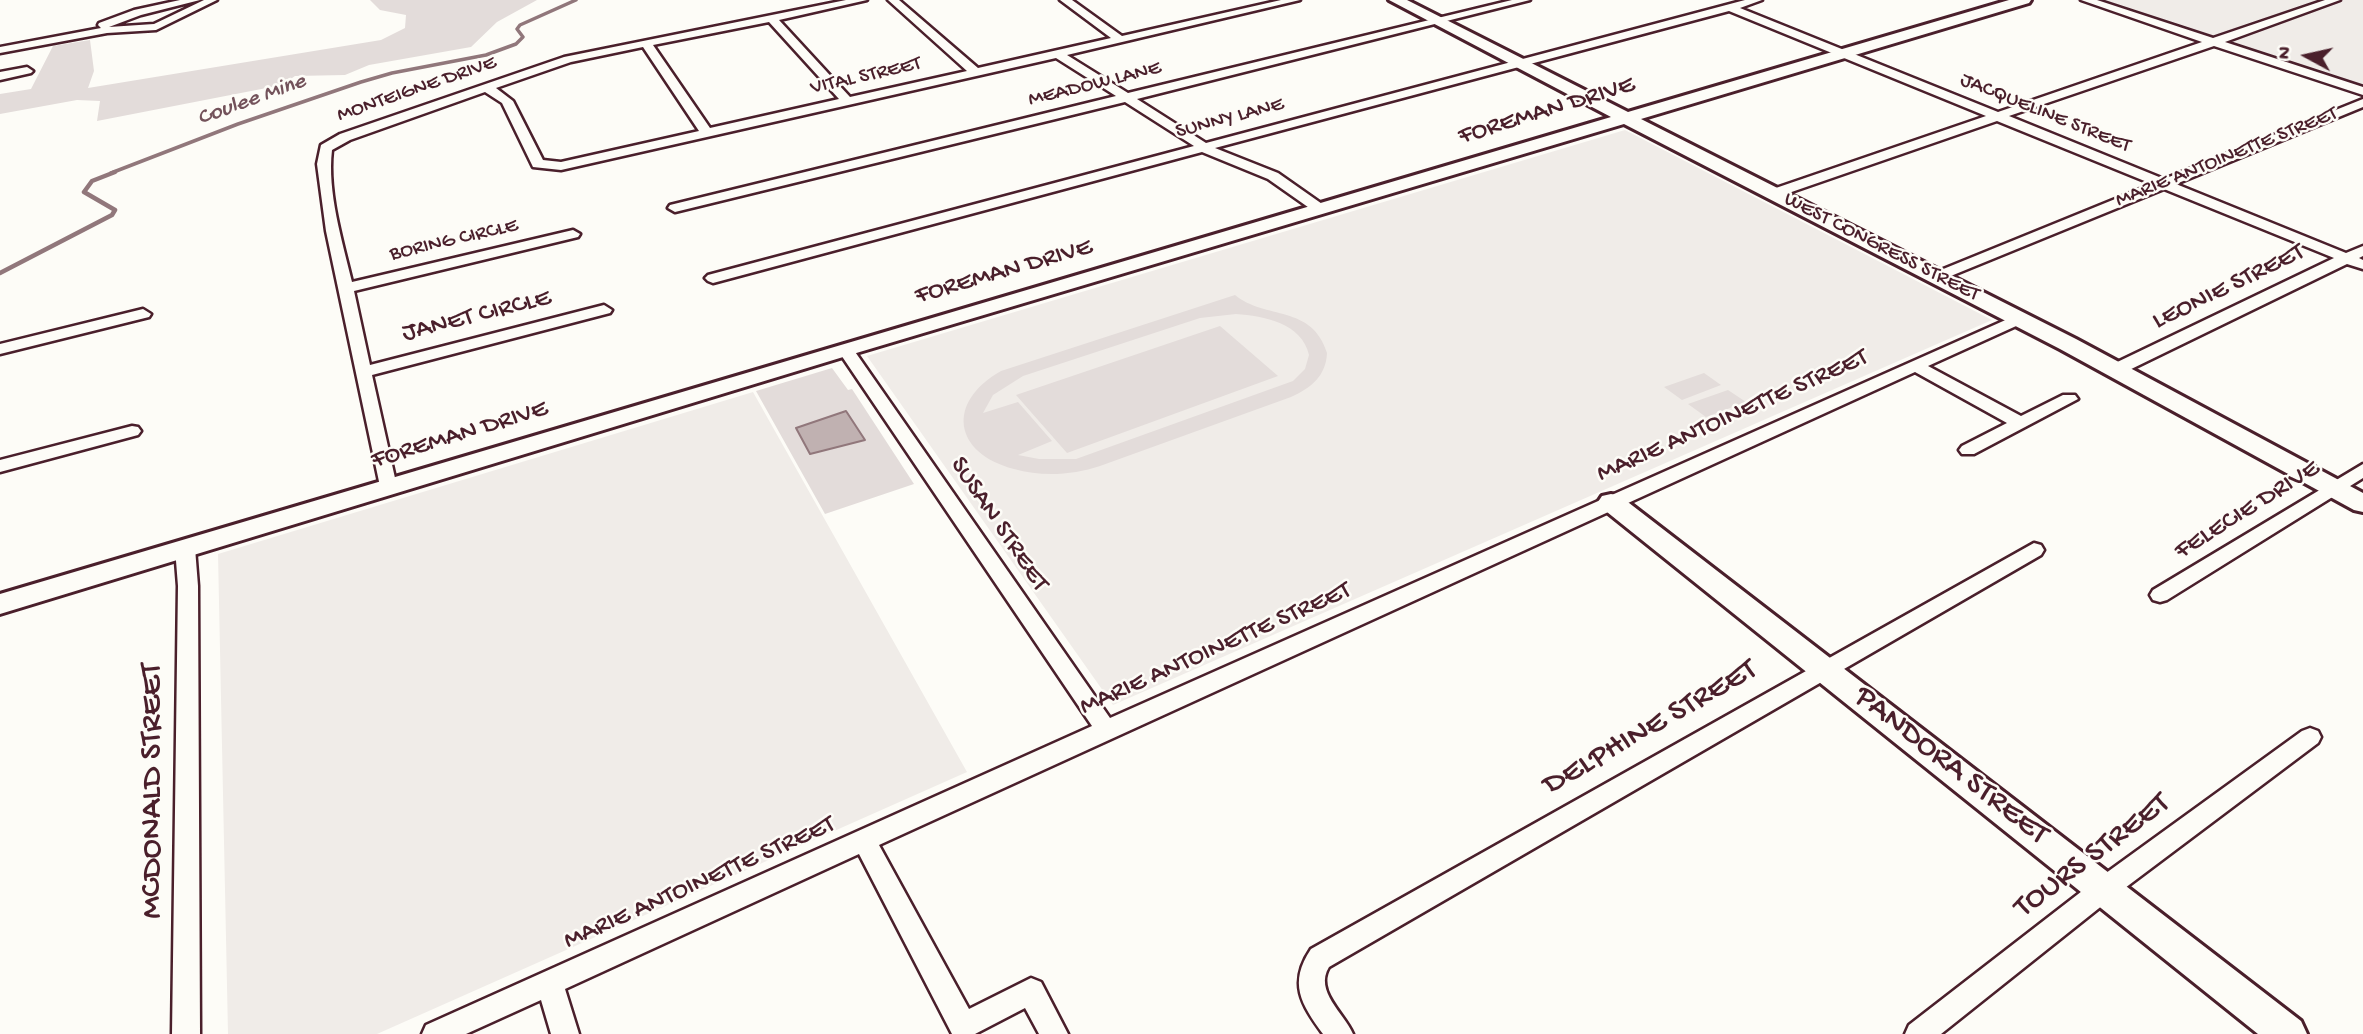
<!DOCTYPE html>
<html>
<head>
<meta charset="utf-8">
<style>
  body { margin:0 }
  #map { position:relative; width:2363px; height:1034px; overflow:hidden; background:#fdfcf7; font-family:"Gochi Hand",sans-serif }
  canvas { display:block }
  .north { position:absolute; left:2272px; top:21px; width:70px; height:70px; -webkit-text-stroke:5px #fdfcf7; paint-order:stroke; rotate:278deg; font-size:19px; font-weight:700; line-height:28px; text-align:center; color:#4a1f2b }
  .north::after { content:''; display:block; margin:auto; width:24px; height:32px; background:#4a1f2b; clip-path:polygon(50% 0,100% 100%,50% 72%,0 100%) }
</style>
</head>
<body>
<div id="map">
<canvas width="2363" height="1034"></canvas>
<div class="north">N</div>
</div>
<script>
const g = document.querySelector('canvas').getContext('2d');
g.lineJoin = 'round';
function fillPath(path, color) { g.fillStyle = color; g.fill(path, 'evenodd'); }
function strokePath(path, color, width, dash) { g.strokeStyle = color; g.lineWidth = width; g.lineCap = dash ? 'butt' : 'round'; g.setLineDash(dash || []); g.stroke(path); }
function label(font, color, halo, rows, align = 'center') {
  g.font = font + ' "Gochi Hand",sans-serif'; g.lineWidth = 5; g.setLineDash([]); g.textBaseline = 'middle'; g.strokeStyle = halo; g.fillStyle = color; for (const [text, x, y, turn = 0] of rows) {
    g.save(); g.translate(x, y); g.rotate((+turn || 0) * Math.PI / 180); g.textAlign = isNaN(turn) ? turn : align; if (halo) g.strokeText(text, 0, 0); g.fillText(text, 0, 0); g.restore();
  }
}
const built = new Path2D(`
  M2076,0h287v94z
  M1625,130l367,190 -879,385 -246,-349z
  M753,392l214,380 -590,262h-149l-10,-480z`);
const green = new Path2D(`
  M370,0h167l-40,22 -26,25 -102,18 -24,10 -50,1 -13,9 -185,36 3,-20 -23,-1 -77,14v-20l31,-5 22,-43 37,-6 4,31 -6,17 293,-48 24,-12 1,-13 -26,-5z
  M1235,295c30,25 77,9 92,58 -1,23 -16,35 -36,44l-191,69c-27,9 -58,11 -86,3 -61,-16 -68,-67 -13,-98zM1236,314c28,2 66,9 73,41l-4,14 -12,12 -217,78h-37l-21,-4 34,-14 -34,-39 -35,11 10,-18 30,-19 177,-58z
  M1220,326l58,50 -211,77 -51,-58z
  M832,368l16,22 4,-1 62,95 -89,30 -69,-123z
  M1704,373l17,12 -39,15 -18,-13z
  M1728,390l18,12 -40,15 -18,-13z`);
const water = new Path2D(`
  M846,411l19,29 -55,14 -14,-26z`);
const streamFar1 = new Path2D(`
  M111,173l127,-49 123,-42 31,-9 94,-18 30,-11 7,-7 -6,-8 3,-4 56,-25`);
const stream = new Path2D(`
  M0,273l112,-58 3,-5 -31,-18 8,-11 23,-9`);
const street = new Path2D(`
  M180,0h20l-59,15 -32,12 45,-3 50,-24h13l-61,30 -49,3 -107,20v-6l101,-19 -3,-3 1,-2 35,-13z
  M846,0h21l-88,20 71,77 117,-26 -79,-71h11l79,68 133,-30 -51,-38h12l50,36 159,-36h19l-233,55 61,38 384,-93h18l-393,99 69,44 539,-143h17l-22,8 258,104 204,-70 -121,-42h16l116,38 112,-38h15l-115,42 138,45v8l-149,-49 -205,70 155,63 199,-80v8l-187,77 170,69 17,-7v10l-4,2 4,2v9l-16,-5 -226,110h-12l-2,-4 2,-4 225,-108 -170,-69 -223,91h-10l-3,-3 3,-3 221,-90 -155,-63 -217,75h-10v-6l216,-74 -257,-105 -514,137 63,25 47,33v6h-10l-47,-33 -66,-27 -489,131 -5,-2 -3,-3 3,-3 486,-129 -69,-44 -450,110 -7,-4 2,-3 446,-109 -60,-38 -495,112 -28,-3 -31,-64 -17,-11 -135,48 -18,10c-5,42 10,90 20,132l221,-52 7,4 -2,3 -224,54 16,74 234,-60 8,5 -2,3 -238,62 25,112 -9,6 -7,-2 -55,-260 -9,-67 4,-19 19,-11 224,-77zM769,22l70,77 -129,29 -57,-83zM643,47l56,84 -138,31 -18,-2 -30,-59 -17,-13 75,-26z
  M27,67l6,4 -2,2 -31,7v-8z
  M143,309l8,5 -2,3 -149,37v-10z
  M2019,314l6,2 2,3 -2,3 -97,44 93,50 42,-21h12l3,4 -104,55h-12l-3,-4 3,-4 45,-23 -92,-51 -1036,473 90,164 62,-31 10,4 27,52h-29l-14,-26 -50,26h-23l-93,-180 -294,135 14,45h-28l-10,-34 -75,34h-44l4,-9 666,-299 -255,-377 2,-3h12l259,372z
  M132,426l6,1 3,4 -3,4 -138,37v-12z
  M2363,464v14l-196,122 -7,2 -7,-2 -3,-5 3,-5z
  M185,541l7,2 3,5 3,38 2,448h-28l6,-448 -3,-38 3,-5z
  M2034,543l7,2 3,5 -3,5 -712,412c-15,24 15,46 24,67h-30c-22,-30 -35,-51 -12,-85z
  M2310,728l8,3 3,6 -3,6 -205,154 -172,137h-36l4,-9 186,-144 207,-150z`);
const secondary = new Path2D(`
  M1389,0h18l221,112 381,-112h22l-2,3 -388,116 435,220 287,154v19l-9,-2 -294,-161 -436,-225 -771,230 -853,260v-20l1611,-477z
  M1611,494l9,2 681,525 6,13h-49l-656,-526 -4,-6 4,-6z`);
const farStreetnames = [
  ["VITAL STREET",866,77,-13],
  ["MEADOW LANE",1095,85,-14],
  ["MONTEIGNE DRIVE",417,90,-19],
  ["JACQUELINE STREET",2045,114,22],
  ["SUNNY LANE",1230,119,-15],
  ["MARIE ANTOINETTE STREET",2227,158,-22],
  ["BORING CIRCLE",454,241,-13],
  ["WEST CONGRESS STREET",1881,248,27]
];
const farWaternames = [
  ["Coulee Mine",252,101,-20]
];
const streetNames = [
  ["FOREMAN DRIVE",1547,112,-17],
  ["FOREMAN DRIVE",1004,273,-16],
  ["LEONIE STREET",2229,288,-26],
  ["JANET CIRCLE",477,317,-14],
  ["MARIE ANTOINETTE STREET",1733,417,-24],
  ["FOREMAN DRIVE",460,436,-17],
  ["FELECIE DRIVE",2248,511,-32],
  ["SUSAN STREET",998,525,56],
  ["MARIE ANTOINETTE STREET",1216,650,-24],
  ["MARIE ANTOINETTE STREET",700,884,-24]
];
const nearStreetnames = [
  ["DELPHINE STREET",1651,729,-30],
  ["PANDORA STREET",1950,767,38],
  ["MCDONALD STREET",154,791,-90],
  ["TOURS STREET",2093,857,-37]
];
fillPath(built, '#f0ece8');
fillPath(green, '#e3dcda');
fillPath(water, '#c0b1b1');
strokePath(water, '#91777b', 2);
strokePath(streamFar1, '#91777b', 3.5);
strokePath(stream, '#91777b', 4.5);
strokePath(street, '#4a1f2b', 5);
strokePath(secondary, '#4a1f2b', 6);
fillPath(street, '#fdfcf7');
fillPath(secondary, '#fdfcf7');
label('21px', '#4a1f2b', '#fdfcf7', farStreetnames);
label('italic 23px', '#73525a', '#fdfcf7', farWaternames);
label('26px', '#4a1f2b', '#fdfcf7', streetNames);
label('32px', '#4a1f2b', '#fdfcf7', nearStreetnames);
</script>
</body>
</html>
